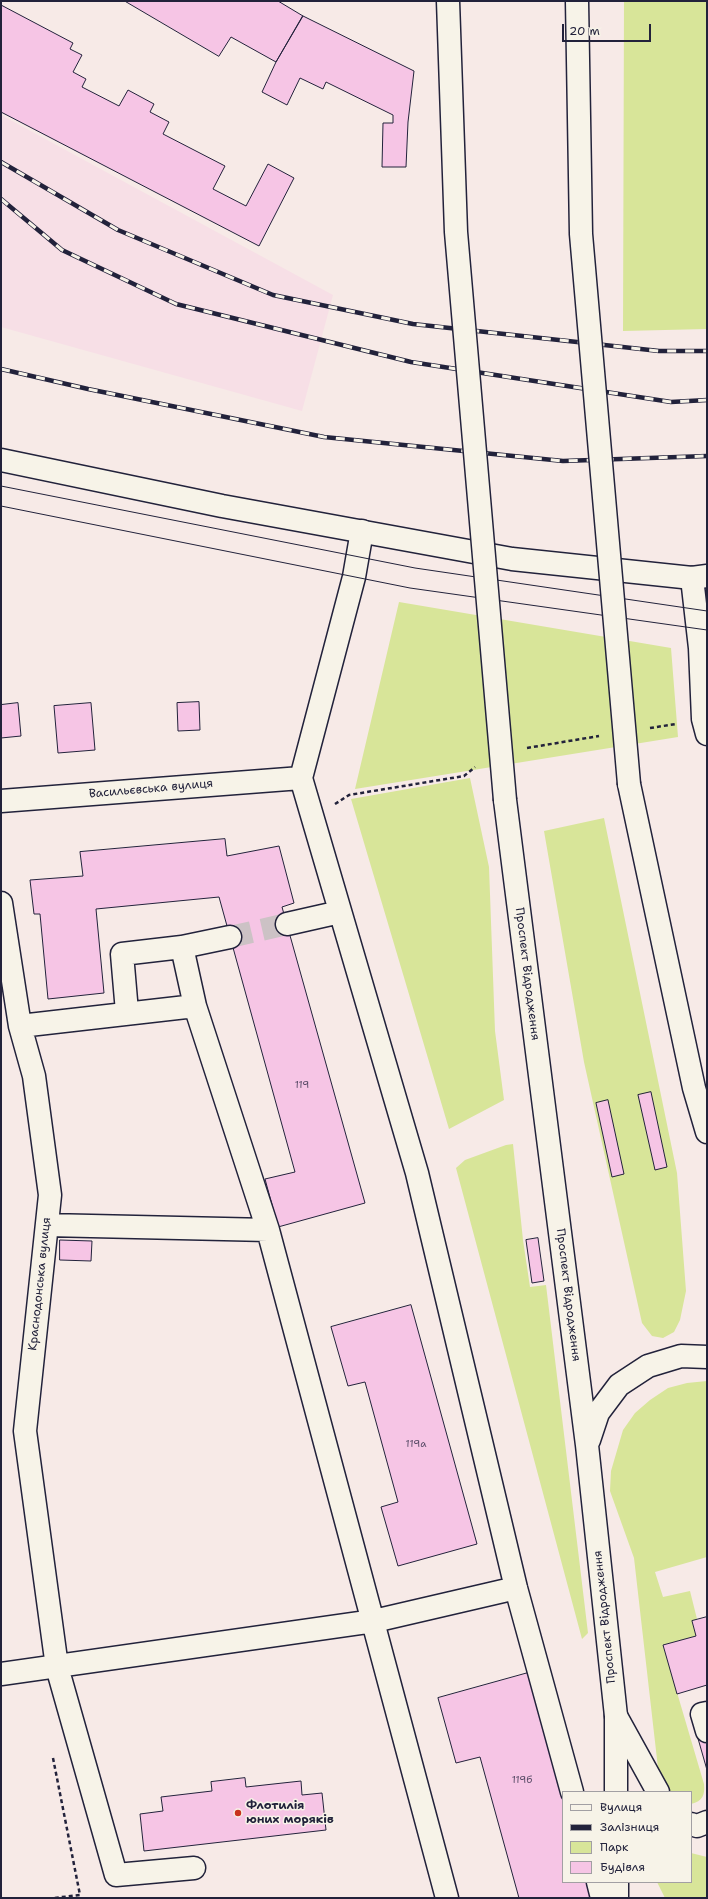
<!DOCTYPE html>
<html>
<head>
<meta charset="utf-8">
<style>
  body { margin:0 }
  #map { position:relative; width:708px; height:1899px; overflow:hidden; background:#f7eae7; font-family:"Shantell Sans",sans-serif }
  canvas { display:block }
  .frame { position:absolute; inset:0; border:2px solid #22223b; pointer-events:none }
  .legend { position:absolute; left:562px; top:1791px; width:130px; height:92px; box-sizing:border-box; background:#f7f3e8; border:1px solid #a29fa3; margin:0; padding:5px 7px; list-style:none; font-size:12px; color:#22223b }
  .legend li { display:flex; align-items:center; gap:8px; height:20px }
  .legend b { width:20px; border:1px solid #a29fa3 }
  .scale { position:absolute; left:562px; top:24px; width:89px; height:18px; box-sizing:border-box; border:2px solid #22223b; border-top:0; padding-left:5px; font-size:12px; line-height:14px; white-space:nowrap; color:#22223b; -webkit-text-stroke:3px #f7f3e8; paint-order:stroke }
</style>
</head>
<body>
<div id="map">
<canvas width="708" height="1899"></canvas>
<div class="frame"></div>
<ul class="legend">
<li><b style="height:5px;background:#f7f3e8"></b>Вулиця</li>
<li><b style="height:5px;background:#22223b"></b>Залізниця</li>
<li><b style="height:11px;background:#d8e599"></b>Парк</li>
<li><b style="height:11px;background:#f6c5e5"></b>Будівля</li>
</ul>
<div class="scale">20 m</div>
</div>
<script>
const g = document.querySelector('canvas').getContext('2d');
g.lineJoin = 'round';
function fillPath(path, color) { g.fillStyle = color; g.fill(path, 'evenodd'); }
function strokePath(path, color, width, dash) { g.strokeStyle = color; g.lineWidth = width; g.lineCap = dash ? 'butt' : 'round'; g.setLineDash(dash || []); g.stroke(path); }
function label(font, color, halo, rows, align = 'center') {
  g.font = font + ' "Shantell Sans",sans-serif'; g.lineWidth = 3; g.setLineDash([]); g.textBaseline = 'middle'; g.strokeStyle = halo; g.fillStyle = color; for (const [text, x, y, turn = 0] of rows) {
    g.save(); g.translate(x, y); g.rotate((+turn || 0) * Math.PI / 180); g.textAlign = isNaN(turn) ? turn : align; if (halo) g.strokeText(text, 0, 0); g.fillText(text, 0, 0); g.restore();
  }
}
const built = new Path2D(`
  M1,115l332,180 -31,116 -301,-84z`);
const green = new Path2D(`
  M624,1h83v328l-84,2z
  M399,602l272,46 7,89 -323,52z
  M470,778l19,89 6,164 9,69 -55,29 -98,-330z
  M604,818l73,355 9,118 -6,29 -6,12 -11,6 -11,-2 -10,-13 -58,-261 -40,-231z
  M513,1144l10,96 7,47 16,-2 42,348 -6,6 -126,-471 9,-8 41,-15z
  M707,1381v176l-52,15 8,25 27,-6 7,28 -5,2 4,15 -33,9 41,139c1,11 -1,17 -13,20v-12h-20l-10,-14 -3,-10 -24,-210 -24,-67 1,-20 12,-41 12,-17 15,-13 18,-12 19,-5z
  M691,1853l16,4v41h-42l-8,-16h34z`);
const building = new Path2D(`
  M125,1h153l25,15 -27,46 -45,-25 -12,19z
  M1,5l72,38 -3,6 12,6 -9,17 13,7 -4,8 37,19 9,-16 26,14 -4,8 19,10 -6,12 62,32 -12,23 33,17 22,-42 26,14 -35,68 -258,-134z
  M303,16l111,55 -6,51 -2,45h-24l1,-44h10v-8l-67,-33 -3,7 -23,-11 -13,27 -25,-13 14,-30z
  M199,702l1,28 -22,1 -1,-28z
  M18,703l3,33 -20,2v-33z
  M91,703l4,47 -37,3 -4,-47z
  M225,839l2,17 52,-10 15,57 -12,4 83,296 -87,24 -13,-48 30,-7 -76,-275 -123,12 8,84 -56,6 -8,-85h-6l-4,-34 53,-4 -3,-24z
  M651,1092l16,75 -12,3 -17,-75z
  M608,1100l16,74 -12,3 -16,-74z
  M538,1238l6,43 -12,2 -6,-43z
  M60,1240l32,1 -1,20 -31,-1z
  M411,1305l66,239 -79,22 -17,-59 17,-5 -33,-120 -17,4 -17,-59z
  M707,1617v68l-30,9 -14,-49 33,-9 -4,-15z
  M528,1673l35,125v84h23l5,16h-72l-39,-141 -24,6 -18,-65z
  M707,1733v37l-10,-35z
  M245,1778l1,9 55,-6 1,14 20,-2 4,37 -182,21 -4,-37 23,-3 -2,-14 51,-6 -1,-9z`);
const minorTunnel = new Path2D(`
  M230,937l57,-13`);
const path = new Path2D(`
  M650,728l26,-4
  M527,748l72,-12
  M335,804l14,-9 115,-19 11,-9
  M53,1758l27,137 -26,3`);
const minor = new Path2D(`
  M362,531l-8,46 -53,201 116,395 99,415 56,204
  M692,578l8,70 3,71 4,15
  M1,801l300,-23
  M1,903l19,123 14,50 16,119 -25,236 32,236 59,208 78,-7
  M287,924l53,-12
  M182,947l48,-10
  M127,1012l-5,-58 60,-7 13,59
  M20,1026l175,-20 73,224 179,668
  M47,1225l221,5
  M1,1674l373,-53 142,-33
  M707,1713l-5,1 5,17
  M616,1716l42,76
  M691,1824l6,2 10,-4
  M598,1882l4,16`);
const major = new Path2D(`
  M1,460l221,46 290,53 180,19 15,-2
  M629,784l65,304 13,44
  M505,800l82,645 29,271v76
  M589,1440l9,-27 21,-28 29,-19 33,-10 26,1
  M617,1882v16`);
const tram = new Path2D(`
  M1,486l414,82 292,43
  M1,506l409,82 297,42`);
const rail = new Path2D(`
  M1,162l117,68 155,65 140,29 246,27h48
  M1,199l61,51 114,54 235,58 260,40 36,-2
  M1,369l87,20 236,48 239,24 144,-5`);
const majorBridge = new Path2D(`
  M448,1l8,231 49,568
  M577,1l4,233 48,550`);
const markers = [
  [238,1813,4,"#c8321e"]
];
const numberNames = [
  ["119",302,1085],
  ["119а",416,1444],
  ["119б",522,1780]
];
const streetNames = [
  ["Васильєвська вулиця",151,789,-5],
  ["Проспект Відродження",527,974,83],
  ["Краснодонська вулиця",40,1284,-84],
  ["Проспект Відродження",568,1295,83],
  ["Проспект Відродження",605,1617,-96]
];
const poiNames = [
  ["Флотилія",246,1806],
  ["юних моряків",246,1820]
];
fillPath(built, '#f7dfe6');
fillPath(green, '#d8e599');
fillPath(building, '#f6c5e5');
strokePath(building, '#22223b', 1);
strokePath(minorTunnel, '#ccc2c5', 22, [22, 11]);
strokePath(minor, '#22223b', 25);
strokePath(major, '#22223b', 25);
strokePath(path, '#22223b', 2.5, [4, 3]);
strokePath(minor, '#f7f3e8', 22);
strokePath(major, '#f7f3e8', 22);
strokePath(tram, '#22223b', 1);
strokePath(rail, '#22223b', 4.5);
strokePath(rail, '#f7f3e8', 3, [9]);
strokePath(majorBridge, '#22223b', 25, []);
strokePath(majorBridge, '#f7f3e8', 22);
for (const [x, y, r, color] of markers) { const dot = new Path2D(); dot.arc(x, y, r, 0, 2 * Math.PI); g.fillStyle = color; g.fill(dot); strokePath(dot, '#f7f3e8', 1.5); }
label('10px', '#574b66', null, numberNames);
label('12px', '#22223b', '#f7f3e8', streetNames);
label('bold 12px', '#22223b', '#f7f3e8', poiNames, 'left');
</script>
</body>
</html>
